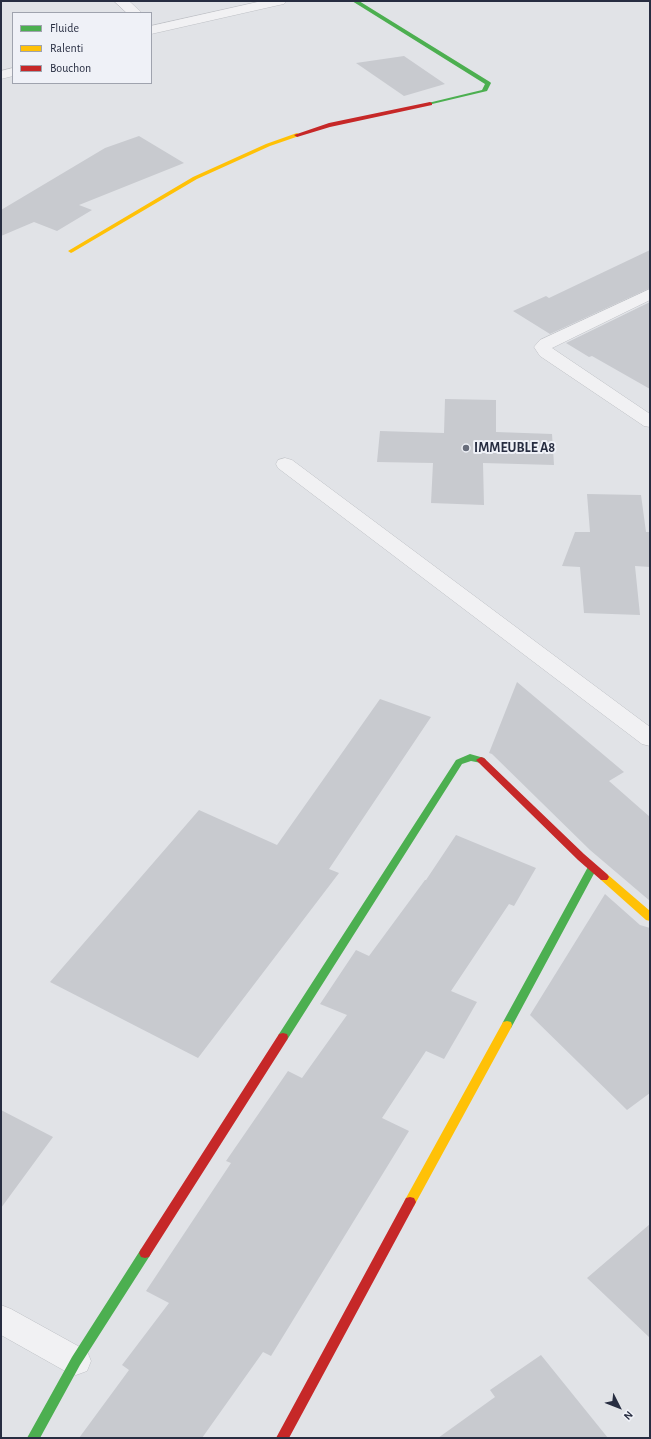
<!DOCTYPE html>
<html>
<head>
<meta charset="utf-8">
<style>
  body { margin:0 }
  #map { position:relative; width:651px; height:1439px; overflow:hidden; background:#e1e3e7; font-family:"Alegreya Sans",sans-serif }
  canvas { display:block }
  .frame { position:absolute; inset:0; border:2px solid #272d41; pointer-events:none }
  .legend { position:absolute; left:12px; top:12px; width:140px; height:72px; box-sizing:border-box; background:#eff1f7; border:1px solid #9fa3ae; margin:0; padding:5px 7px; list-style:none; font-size:12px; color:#272d41 }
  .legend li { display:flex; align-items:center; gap:8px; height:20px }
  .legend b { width:20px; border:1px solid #9fa3ae }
  .north { position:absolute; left:599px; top:1387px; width:40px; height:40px; -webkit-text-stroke:3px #eff1f7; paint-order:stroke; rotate:132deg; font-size:11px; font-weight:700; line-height:16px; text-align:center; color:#272d41 }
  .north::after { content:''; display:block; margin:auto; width:14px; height:18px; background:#272d41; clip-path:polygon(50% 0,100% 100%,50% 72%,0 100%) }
</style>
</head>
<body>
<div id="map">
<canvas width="651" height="1439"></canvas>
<div class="frame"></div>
<ul class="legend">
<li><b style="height:5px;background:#4caf50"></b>Fluide</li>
<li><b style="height:5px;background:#ffc107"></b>Ralenti</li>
<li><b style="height:5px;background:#c62828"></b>Bouchon</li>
</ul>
<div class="north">N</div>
</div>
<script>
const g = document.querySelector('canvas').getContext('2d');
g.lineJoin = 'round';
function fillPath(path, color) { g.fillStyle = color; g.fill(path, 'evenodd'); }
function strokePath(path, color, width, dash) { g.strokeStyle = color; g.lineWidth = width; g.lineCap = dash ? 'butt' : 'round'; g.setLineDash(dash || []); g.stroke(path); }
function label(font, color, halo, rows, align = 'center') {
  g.font = font + ' "Alegreya Sans",sans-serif'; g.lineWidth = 4; g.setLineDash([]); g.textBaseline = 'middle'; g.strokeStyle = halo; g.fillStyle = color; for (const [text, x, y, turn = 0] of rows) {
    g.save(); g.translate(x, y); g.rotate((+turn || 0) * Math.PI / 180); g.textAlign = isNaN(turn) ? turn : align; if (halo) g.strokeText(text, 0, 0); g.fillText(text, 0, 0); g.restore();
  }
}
const building = new Path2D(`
  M404,56l41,28 -41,12 -48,-33z
  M139,136l45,27 -105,42 13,5 -35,21 -23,-9 -33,14v-26l104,-62z
  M650,250v38l-100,46 -37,-23 33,-15 3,2z
  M650,302v87l-58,-33 -3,1 -23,-14z
  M445,399l51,1v32l56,2 2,31 -71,-2 1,42 -53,-2 2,-40 -56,-1 3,-31 64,2z
  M587,494l54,1 5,37h4v35l-15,-1 5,49 -56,-2 -4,-46 -18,-1 13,-34h15z
  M517,682l107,90 -15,9 41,36v84l-60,-51 -98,-96 -3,-1z
  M380,699l51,18 -102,152 10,4 -141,185 -148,-76 149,-172 78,35z
  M456,835l80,33 -22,38 -5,-2 -58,87 26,11 -33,57 -18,-8 -44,67 27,13 -138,225 -8,-4 -61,86h-123l50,-68 -7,-5 47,-62 -23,-12 85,-128 -5,-2 62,-90 14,7 45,-63 -27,-11 36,-54 13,6 56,-76h1z
  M605,894l35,31 10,3v165l-23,17 -97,-95z
  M1,1110l52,27 -52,71z
  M650,1224v114l-63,-60z
  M541,1355l67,83h-170l57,-41 -5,-7z`);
const street = new Path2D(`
  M114,1h15l13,12h-15z
  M262,1h24l-2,3 -5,1 -128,29v-8z
  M13,68v8l-12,3v-8z
  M650,289v11l-98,48 98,66v13l-6,-1 -104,-70 -6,-9 6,-7z
  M285,458l7,2 358,267v19l-8,-2 -364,-276 -2,-4 2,-4z
  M1,1305l10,4 76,42 4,10 -4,10 -11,4 -11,-4 -64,-36z`);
const fast = new Path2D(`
  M352,1h7l131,81 1,1 -4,8 -59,14v-2l54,-13 3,-6z
  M470,754l14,4 2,2 -5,3 -10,-2 -9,3 -175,276 -4,1 -4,-1 -1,-3 1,-3 177,-274z
  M592,864l3,1 2,3 -86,160 -4,1 -4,-1 -1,-3 1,-3 86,-157z
  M145,1248l4,1 2,4 -2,4 -69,108 -40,73h-13l45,-81 69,-108z`);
const slow = new Path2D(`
  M297,133l3,2 -1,1 -29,10 -73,33 -124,73 -2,1 -3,-2 125,-74 73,-33z
  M604,873l3,1 43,37v10l-4,-1 -45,-40 -2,-3 2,-3z
  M507,1021l4,1 1,3 -1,3 -97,178 -4,1 -4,-1 -2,-4 2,-4 97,-176z`);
const jam = new Path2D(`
  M430,102l2,1v2l-102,22 -33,10 -3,-2 35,-12z
  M481,757l3,1 100,96 23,20 2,3 -2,3h-6l-23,-20 -100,-98 -2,-2z
  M283,1033l4,1 1,3 -1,3 -138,217 -4,1 -4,-1 -2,-4 2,-4 138,-215z
  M410,1197l4,1 2,4 -2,4 -125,232h-13l130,-240z`);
const markers = [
  [466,448,4,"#686d7b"]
];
const poiNames = [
  ["IMMEUBLE A8",474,448]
];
fillPath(building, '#c8cacf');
strokePath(street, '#bec0c5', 1);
fillPath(street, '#f1f1f3');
fillPath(fast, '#4caf50');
fillPath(slow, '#ffc107');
fillPath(jam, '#c62828');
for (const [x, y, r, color] of markers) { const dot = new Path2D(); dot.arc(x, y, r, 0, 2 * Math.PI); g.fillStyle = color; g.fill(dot); strokePath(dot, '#eff1f7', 1.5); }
label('bold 14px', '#272d41', '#eff1f7', poiNames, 'left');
</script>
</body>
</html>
